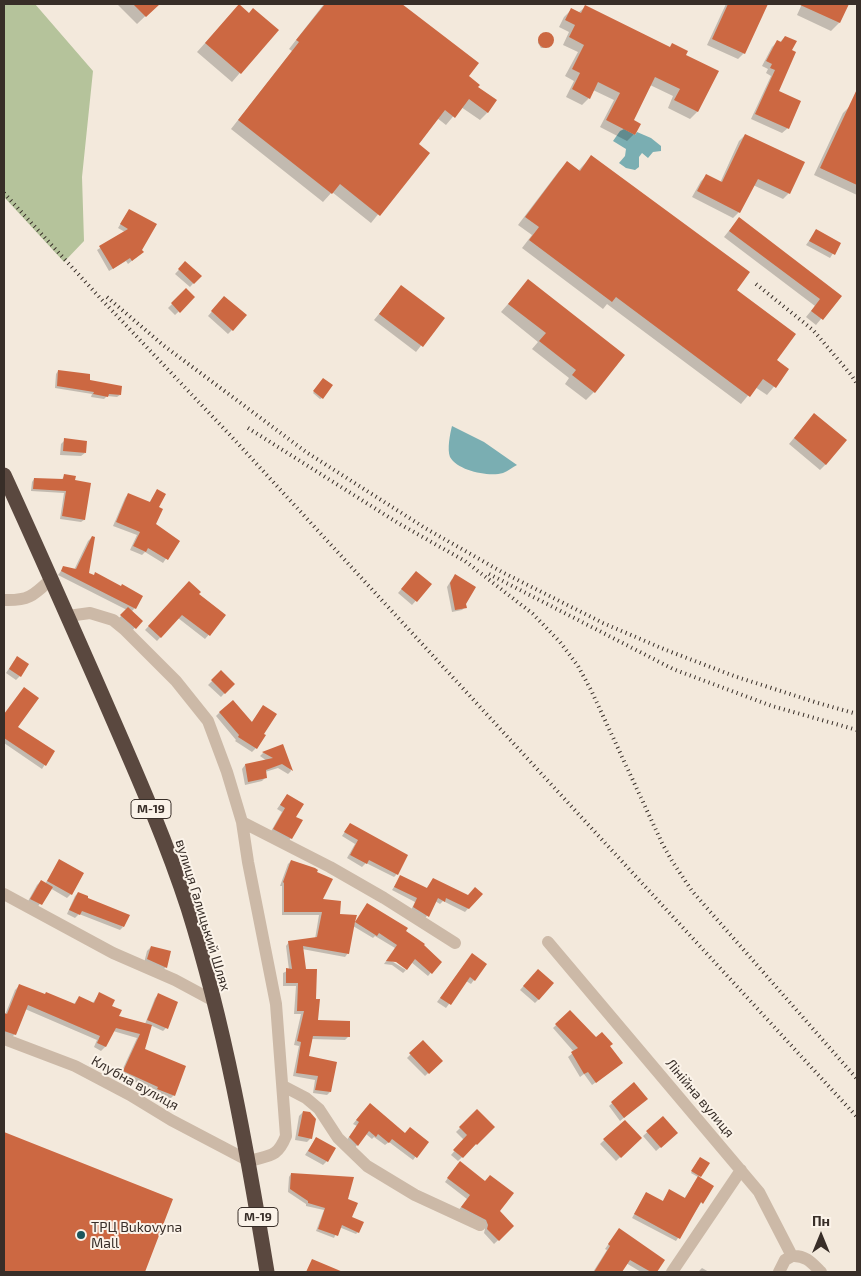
<!DOCTYPE html>
<html>
<head>
<meta charset="utf-8">
<style>
  body { margin:0 }
  #map { position:relative; width:861px; height:1276px; overflow:hidden; background:#f3e9dc; font-family:"Exo 2",sans-serif }
  canvas { display:block }
  .frame { position:absolute; inset:0; border:5px solid #382e28; pointer-events:none }
  .north { position:absolute; left:796px; top:1211px; width:50px; height:50px; -webkit-text-stroke:4px #fbf3e9; paint-order:stroke; rotate:0deg; font-size:14px; font-weight:700; line-height:20px; text-align:center; color:#382e28 }
  .north::after { content:''; display:block; margin:auto; width:18px; height:22px; background:#382e28; clip-path:polygon(50% 0,100% 100%,50% 72%,0 100%) }
</style>
</head>
<body>
<div id="map">
<canvas width="861" height="1276"></canvas>
<div class="frame"></div>
<div class="north">Пн</div>
</div>
<script>
const g = document.querySelector('canvas').getContext('2d');
g.lineJoin = 'round';
function fillPath(path, color) { g.fillStyle = color; g.fill(path, 'evenodd'); }
function strokePath(path, color, width, dash) { g.strokeStyle = color; g.lineWidth = width; g.lineCap = dash ? 'butt' : 'round'; g.setLineDash(dash || []); g.stroke(path); }
function label(font, color, halo, rows, align = 'center') {
  g.font = font + ' "Exo 2",sans-serif'; g.lineWidth = 4; g.setLineDash([]); g.textBaseline = 'middle'; g.strokeStyle = halo; g.fillStyle = color; for (const [text, x, y, turn = 0] of rows) {
    g.save(); g.translate(x, y); g.rotate((+turn || 0) * Math.PI / 180); g.textAlign = isNaN(turn) ? turn : align; if (halo) g.strokeText(text, 0, 0); g.fillText(text, 0, 0); g.restore();
  }
}
const green = new Path2D(`
  M4,4h31l58,67 -11,106 2,64 -20,21 -60,-65z`);
const water = new Path2D(`
  M624,129l11,6 2,-3 14,6 10,8v5l-8,1 -5,6 -6,-5 -3,4v10l-4,3 -9,-2 -7,-5 6,-7 1,-7 -13,-8 7,-10z
  M452,426l32,16 33,23c-4,2 -9,6 -14,8 -14,4 -45,-2 -53,-16 -3,-8 0,-23 2,-31z`);
const shadow = new Path2D(`
  M117,4h41l-21,20z
  M324,4h75l78,59 -10,13 10,11 11,25 -8,8 -19,-13 -15,18 -9,-7 -20,26 11,9 -57,70 -39,-31 -9,10 -92,-73 61,-78 -3,-2z
  M726,4h41l-23,49 -6,6 -31,-14z
  M802,4h46l-9,19 -8,8 -34,-16z
  M585,7l84,41 3,-3 12,10 33,16 -20,41 -7,7 -22,-11 5,-12 -23,-11 -18,35 2,14 -7,7 -27,-14 14,-27 -21,-10 -4,8 -7,7 -16,-8 8,-16 -9,-5 13,-24 -15,-7 6,-13 -10,-5 5,-10 7,-7 7,3z
  M231,14h18l28,16 -45,52 -35,-30z
  M545,34l5,1 3,4 -7,9h-5l-3,-5v-4z
  M785,37l6,14 -13,41 10,36 -6,5 -31,-14 20,-43 -5,-3 2,-4 -6,-3 10,-19 5,-5 2,1z
  M850,106l7,3v86l-43,-20 29,-62z
  M745,135l44,58 -6,6 -30,-14 -14,27 -6,6 -41,-21 9,-16 6,-6 13,8 19,-42z
  M592,156l143,134 40,70 13,10 -21,25 -12,-8 -14,17 -134,-100 -4,5 -81,-61 10,-13 -14,-10 41,-54 8,-8 11,8z
  M129,210l10,45 -11,9 -2,-3 -17,10 -12,-21 28,-18 -7,-4z
  M739,218l101,78 -24,29 -10,-8 9,-11 -91,-69z
  M816,231l23,13 -9,14 -24,-13z
  M185,263l15,13 -10,11 -15,-13z
  M528,281l66,111 -8,8 -21,-16 4,-6 -37,-29 6,-7 -37,-30z
  M401,287l42,31 -27,34 -42,-32z
  M186,290l8,7 -19,18 -7,-7z
  M221,301l11,29 -4,4 -20,-18z
  M58,371l30,10 32,14 -3,2 -10,-1 -3,3 -13,-2 1,-3 -37,-6 1,-14z
  M322,381v17l-2,1 -7,-6z
  M808,421l18,43 -6,6 -31,-26z
  M65,440l20,13 -4,3 -21,-1 1,-11z
  M64,476l20,44 -3,2 -21,-3 4,-26 -33,-2 1,-9 2,-3 27,2z
  M157,490l1,18 -4,17 24,16 -15,22 -18,-11 -3,3 -12,-5 7,-15 -24,-9 12,-28 3,-4 21,9z
  M92,537l-5,37 48,34 -4,4 10,9 -10,11 -14,-12 10,-10 -69,-35 6,-8 10,3 14,-29z
  M412,577l18,8 -18,20 -14,-12z
  M452,579l13,28 -3,3 -10,2 -5,-25z
  M189,583l8,12 28,21 -20,23 -27,-21 -21,23 -12,-11z
  M14,661l6,15 -4,4 -10,-7z
  M221,672l12,12 -12,13 -13,-12z
  M260,711l2,23 -6,14 -4,4 -17,-11 1,-1 -20,-24 4,-4 31,11z
  M4,712l12,16 37,24 -11,17 -38,-26z
  M283,746l8,25 -3,3 -10,-6 -13,4 1,5 -4,4 -17,4 -3,-16 3,-4 22,-4 -7,-5 3,-3z
  M287,795l7,22 -3,21 -3,4 -18,-9 12,-21 -5,-3z
  M350,824l47,50 -3,3 -28,-14 -4,4 -15,-9 8,-14 -13,-8z
  M60,860l11,34 -4,4 -17,-10 -13,20 -10,-5 10,-18 4,-4 4,3z
  M291,861l30,39 18,15 15,9 13,-19 37,27 36,30 -12,14 -17,-14 -20,-4 -1,2 16,10 -3,3 -11,-8 -8,-1 11,-16 -20,-12 -2,2 -20,-12 -5,27 -3,4 -43,-8 3,21 9,30 3,21 31,16 -3,3 -33,-1 -4,18 22,35 -3,3 -14,-2 2,-13 -22,-4 6,-30 -5,-1 7,-31h-7l2,-28h-13v-13l6,-3 -3,-24 3,-4 26,-3 4,-24h-37v-29h-2l8,-22z
  M401,876l25,13 7,-10 35,18 13,-3 -16,18 -22,-11 -3,3 -5,-3 -10,18 -14,-9 4,-8 -23,-12z
  M78,893l8,6 37,28 -3,3 -41,-16 -4,4 -8,-4 8,-18z
  M151,947l15,20 -4,4 -18,-8 3,-12z
  M472,954l2,26 -3,4 -5,-3 -20,27 -9,-6z
  M534,974l5,25 -4,4 -15,-13z
  M19,986l55,18 5,-7 13,7 7,-10 19,22 27,8 10,-26 3,-3 8,33 -3,3 -13,-6 -7,25 31,45 -4,4 -16,-6 1,-2 -35,-16 17,-37 -24,-7 -8,16 -4,4 -7,-4 3,-7 -72,-31 -10,25 -4,4 -7,-2v-22l1,1 10,-25z
  M570,1012l26,27 13,8 9,19 -26,19 -8,-11 -4,3 -12,-20 6,-5 -21,-24z
  M423,1042l18,19 -16,15 -18,-18z
  M634,1083l9,19 -23,19 -11,-15z
  M366,1108l39,26 22,8 -14,18 -24,-18 -4,3 -11,-8 -2,2 -6,-5 -12,15 -8,-8 11,-15 -4,-2z
  M477,1111l17,16 -36,34 -7,-6 13,-15 -8,-8z
  M303,1112l8,26 -4,4 -12,-2 4,-24z
  M663,1118l13,15 -20,18 -13,-15z
  M624,1121l16,17 -24,23 -16,-17z
  M4,1134l168,65 -29,73h-139z
  M316,1138l11,23 -4,4 -18,-10z
  M698,1160l2,16 -2,2 14,8 -36,55 -44,-23 14,-25 16,9 7,-11 15,8 14,-22 -7,-4z
  M456,1167l57,59 -19,18 -10,-11 1,-4 -2,-5 -25,-13 9,-12 -22,-17z
  M291,1174l55,26 5,18 7,14 -2,2 -17,-7 -5,11 -18,-7 8,-21 -18,-4v-2l-18,-12 1,-15z
  M619,1229l44,32 -8,11h-14l-15,-9 -6,9h-27l14,-22 -2,-1z
  M702,1268l7,4h-11z`);
const building = new Path2D(`
  M133,4h27l-14,13z
  M239,4l10,9 4,-5 26,22 -38,44 -36,-31z
  M325,4h77l77,59 -10,13 11,9 -2,2 19,13 -9,13 -19,-14 -14,19 -10,-8 -26,34 11,9 -50,63 -40,-32 -8,10 -94,-74 61,-78 -3,-2z
  M728,4h40l-23,50 -33,-15z
  M798,4h51l-9,19z
  M585,5l85,42 2,-4 16,8 -2,4 33,16 -21,41 -24,-12 6,-11 -25,-12 -21,43 7,4 -6,11 -29,-15 14,-27 -22,-11 -8,17 -18,-10 8,-16 -8,-4 12,-24 -15,-8 6,-12 -10,-5 6,-12 10,5z
  M538 40a8 8 0 1 1 16 0a8 8 0 1 1-16 0Z
  M785,36l12,5 -5,9 4,2 -17,39 22,10 -12,28 -34,-15 20,-44 -5,-2 2,-4 -6,-3 11,-21 4,2z
  M857,89v96l-37,-17z
  M745,134l60,28 -15,32 -32,-15 -18,34 -43,-22 9,-17 16,8z
  M591,155l159,117 -13,18 59,44 -19,26 12,9 -13,19 -13,-9 -13,18 -134,-100 -4,5 -83,-62 10,-13 -14,-10 42,-56 13,10z
  M129,209l28,15 -15,26 2,2 -12,9 -2,-3 -17,11 -14,-23 29,-17 -8,-5z
  M739,217l103,79 -19,24 -12,-9 9,-12 -91,-68z
  M816,229l25,14 -6,12 -26,-14z
  M185,261l17,15 -8,8 -16,-15z
  M528,279l97,76 -30,38 -23,-18 4,-5 -37,-29 7,-8 -38,-29z
  M401,285l44,33 -22,29 -44,-33z
  M186,288l9,9 -15,16 -9,-10z
  M224,296l23,19 -14,16 -22,-20z
  M58,370l32,4v6l32,6 -1,9 -12,-1 -1,3 -15,-3 1,-2 -37,-6z
  M323,378l10,7 -10,14 -10,-8z
  M814,413l33,27 -21,25 -32,-27z
  M64,438l23,3 -1,12 -23,-2z
  M64,474l12,2 -1,4 16,3 -6,37 -23,-4 4,-25 -33,-2 1,-11 29,1z
  M157,489l9,5 -7,13 4,2 -7,15 24,17 -12,19 -20,-12 -2,4 -13,-6 7,-14 -24,-10 12,-29 22,9z
  M92,536l3,1 -6,36 5,2 1,-3 26,14 1,-2 21,12 -7,13 -75,-38 2,-5 13,3z
  M416,571l16,13 -15,18 -16,-13z
  M455,574l21,13 -10,17 1,4 -12,2 -5,-27z
  M189,581l12,11 -2,2 27,21 -16,21 -28,-21 -21,23 -13,-12z
  M128,607l15,14 -7,8 -16,-14z
  M17,656l12,8 -8,13 -12,-8z
  M221,670l14,14 -10,10 -14,-14z
  M24,687l15,11 -21,29 37,24 -9,15 -42,-28v-24z
  M233,700l19,22 11,-17 14,9 -13,20 2,1 -9,14 -19,-12 1,-2 -20,-23z
  M283,744l10,27 -11,-7 -16,6 1,8 -19,4 -3,-18 28,-6 -11,-6z
  M287,794l17,10 -8,13 7,3 -11,19 -19,-10 12,-21 -5,-3z
  M350,823l58,32 -10,20 -29,-15 -2,4 -17,-9 8,-15 -14,-8z
  M59,859l25,14 -12,22 -25,-14z
  M291,860l24,8 3,2 -1,2 16,7 -10,20 18,2 -1,13 17,1 -2,7 12,-19 41,25 -2,3 19,13 -1,1 18,17 -10,12 -17,-15 -8,11 -11,-8 -10,-1 11,-16 -18,-12 -2,3 -22,-14 -6,32 -46,-8 3,23h11l-1,30h4l-2,21 32,1v16l-37,-1 -4,20 28,6 -6,30 -16,-2 3,-14 -22,-3 5,-31 -4,-1 7,-30h-7l1,-28h-12v-15l6,1 -4,-28 29,-4 5,-25h-38v-29l-1,-1z
  M400,875l27,13 6,-10 35,17 7,-8 8,7 -14,15 -23,-11 -1,4 -7,-4 -9,19 -16,-10 4,-9 -23,-11z
  M41,880l12,7 -11,18 -12,-6z
  M78,892l10,4v2l42,17 -6,12 -42,-16 -2,4 -11,-5z
  M151,946l20,5 -4,17 -20,-9z
  M472,953l15,11 -12,17 -5,-4 -19,28 -11,-7z
  M538,969l16,14 -15,17 -16,-14z
  M19,984l26,10 1,-2 29,12 4,-8 15,7 5,-11 16,8 -3,6 10,4 -3,6 33,9 -7,24 41,17 -11,30 -18,-7 1,-2 -35,-16 17,-37 -24,-6 -10,19 -9,-4 3,-7 -72,-31 -12,30 -12,-4v-18l3,1z
  M158,993l20,9 -10,27 -21,-9z
  M570,1010l26,27 6,-5 11,12 -3,2 13,17 -27,20 -8,-11 -4,2 -13,-22 7,-4 -23,-24z
  M423,1040l20,21 -14,13 -20,-21z
  M634,1082l14,17 -24,19 -13,-16z
  M370,1103l35,30 5,-6 19,15 -12,16 -25,-19 -3,4 -11,-9 -2,3 -7,-6 -11,15 -9,-9 10,-15 -3,-2z
  M477,1109l18,18 -18,18 -1,-1 -13,14 -10,-8 14,-15 -8,-8z
  M303,1111l7,1 6,7 -4,20 -14,-3z
  M663,1116l15,17 -17,15 -15,-17z
  M625,1120l17,18 -21,20 -18,-19z
  M4,1132l169,67 -28,73h-141z
  M316,1137l20,11 -8,14 -20,-11z
  M700,1157l10,6 -9,14 -10,-6z
  M460,1161l25,20 5,-6 24,18 -14,18 14,15 -15,15 -12,-12 1,-4 -2,-5 -25,-13 9,-12 -23,-17z
  M291,1173l63,4 -6,22 10,4 -6,14 12,5 -5,11 -17,-8 -4,11 -20,-7 7,-21 -17,-5v-2l-18,-12z
  M698,1176l16,10 -11,18 -2,-2 -21,37 -46,-25 12,-22 17,9 6,-12 16,9z
  M619,1228l46,32 -8,12h-6l-21,-12 -8,12h-28l16,-26 -2,-2z
  M312,1259l31,13h-37z`);
const minor = new Path2D(`
  M4,600c25,1 30,-5 47,-21
  M242,822l88,45 54,31 71,45
  M4,894l109,59 62,27 39,21
  M548,942l211,250 33,64c14,-1 20,7 29,16
  M4,1039l71,27 55,29 41,25 78,41c21,-6 28,-3 37,-25l-10,-132 -28,-142 -6,-40 -15,-50 -19,-51 -32,-40 -52,-52 -11,-9 -23,-7 -22,3
  M283,1086l23,12 13,11 19,29 29,28 48,29 65,30
  M672,1272l69,-102
  M779,1272l6,-12 7,-4`);
const highway = new Path2D(`
  M4,475c34,74 67,149 100,224 30,69 61,138 84,209 37,118 59,242 79,364`);
const rail = new Path2D(`
  M4,193l98,107 128,135 627,682
  M756,284l57,46 39,46 5,8
  M107,297l56,48 143,107 119,76 77,44 101,51 63,27 68,26 84,27 39,11
  M248,428l150,95 67,38 68,53 27,28 18,24 13,24 71,153 10,18 20,30 165,188
  M489,574l184,95 99,37 85,24`);
const markers = [
  [81,1235,5,"#1b565c"]
];
const shields = [
  [151,809,40],
  [258,1217,40]
];
const shieldNames = [
  ["М-19",151,809],
  ["М-19",258,1217]
];
const streetNames = [
  ["вулиця Галицький Шлях",203,915,73],
  ["Клубна вулиця",135,1083,29],
  ["Лінійна вулиця",700,1098,50]
];
const poiNames = [
  ["ТРЦ Bukovyna",91,1227],
  ["Mall",91,1243]
];
fillPath(green, '#b5c39b');
fillPath(water, '#7aaeb2');
fillPath(shadow, '#0003');
fillPath(building, '#cc6842');
strokePath(minor, '#ccb9a7', 12);
strokePath(highway, '#5a483f', 15);
strokePath(rail, '#382e28', 4, [1, 4]);
for (const [x, y, r, color] of markers) { const dot = new Path2D(); dot.arc(x, y, r, 0, 2 * Math.PI); g.fillStyle = color; g.fill(dot); strokePath(dot, '#fbf3e9', 2); }
for (const [x, y, w] of shields) { const box = new Path2D(); box.roundRect(x - w / 2, y - 9.5, w, 19, 4); g.fillStyle = '#fbf3e9'; g.fill(box); strokePath(box, '#382e28', 1); }
label('bold 12px', '#382e28', null, shieldNames);
label('14px', '#382e28', '#fbf3e9', streetNames);
label('14px', '#382e28', '#fbf3e9', poiNames, 'left');
</script>
</body>
</html>
